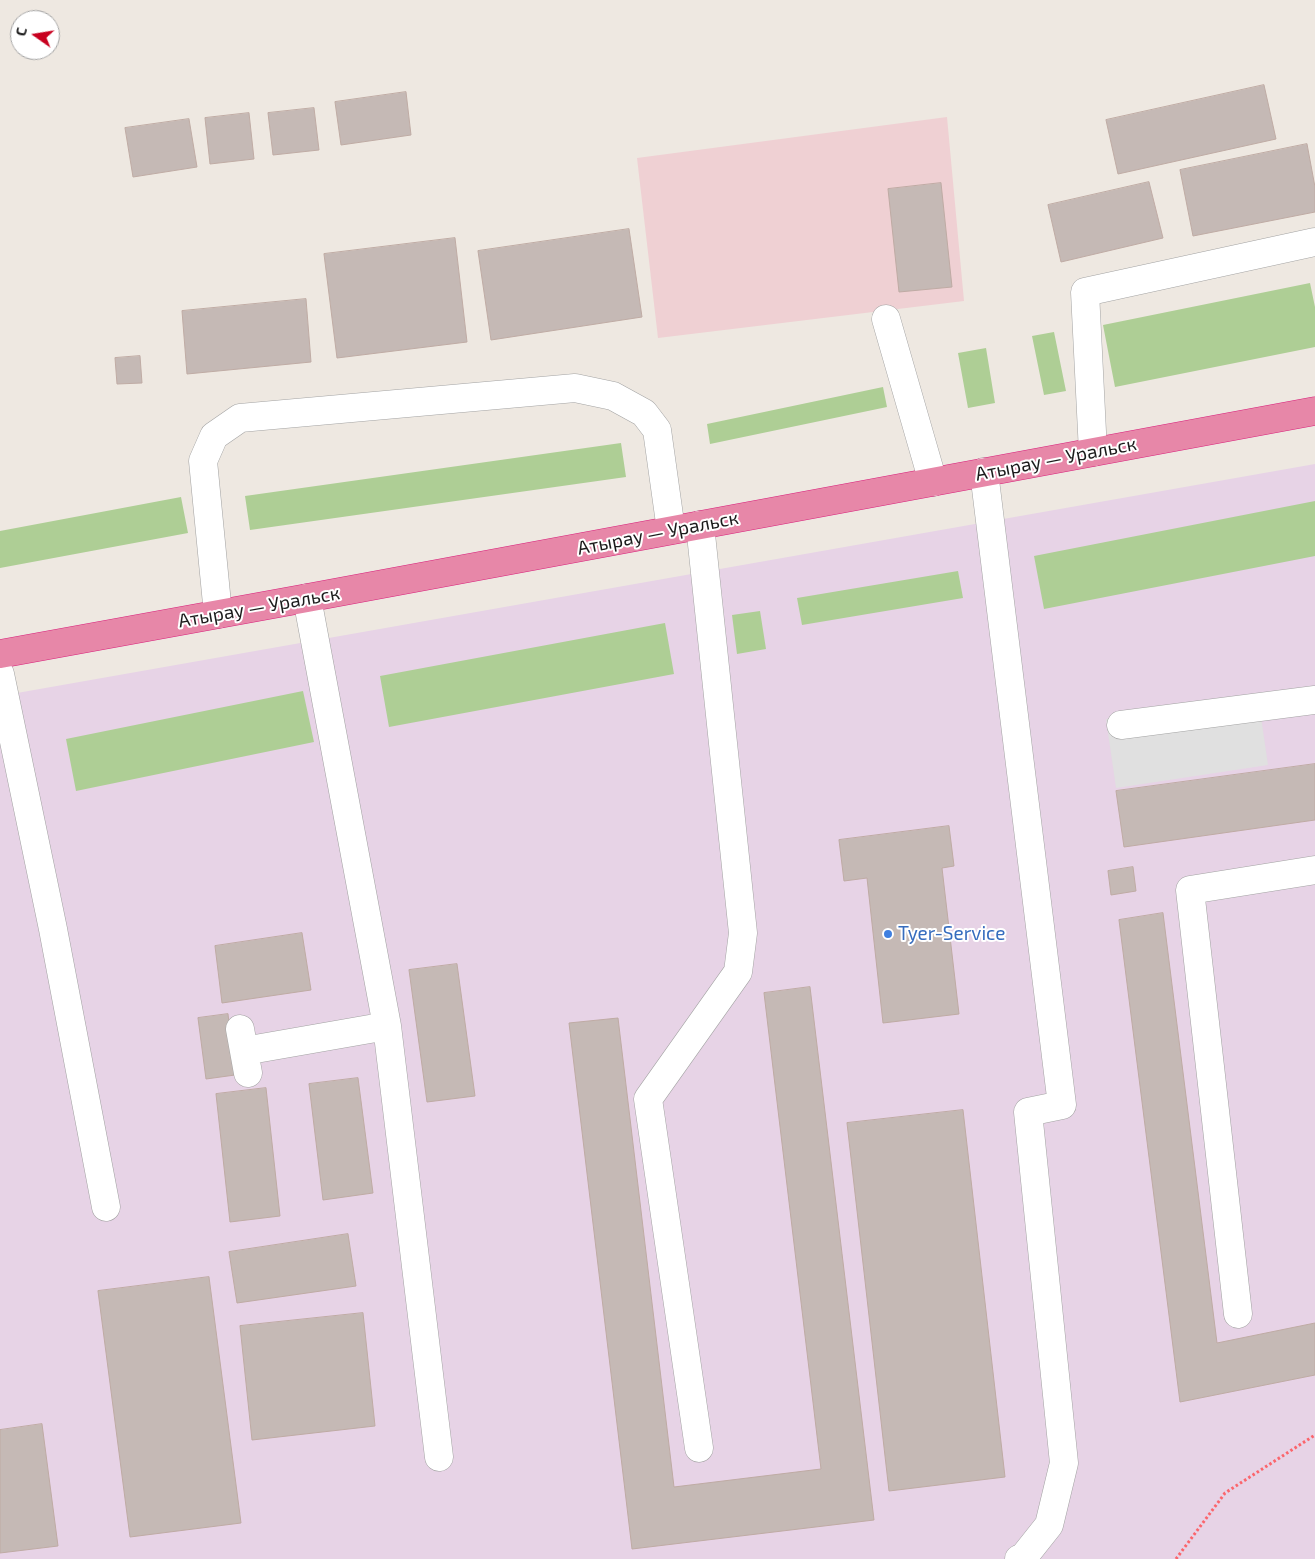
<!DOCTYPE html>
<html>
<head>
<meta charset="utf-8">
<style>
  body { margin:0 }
  #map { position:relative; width:1315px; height:1559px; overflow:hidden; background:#eee8e1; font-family:"Exo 2",sans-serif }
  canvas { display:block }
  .north { position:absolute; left:10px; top:10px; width:50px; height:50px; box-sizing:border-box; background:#fff; border:1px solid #a4a4a4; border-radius:50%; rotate:283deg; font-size:14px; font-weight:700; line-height:20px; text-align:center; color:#1c1c1c }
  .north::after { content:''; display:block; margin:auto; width:18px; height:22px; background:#c8001f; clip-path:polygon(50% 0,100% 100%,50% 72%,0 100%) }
</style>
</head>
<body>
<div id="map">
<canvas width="1315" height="1559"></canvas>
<div class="north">С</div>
</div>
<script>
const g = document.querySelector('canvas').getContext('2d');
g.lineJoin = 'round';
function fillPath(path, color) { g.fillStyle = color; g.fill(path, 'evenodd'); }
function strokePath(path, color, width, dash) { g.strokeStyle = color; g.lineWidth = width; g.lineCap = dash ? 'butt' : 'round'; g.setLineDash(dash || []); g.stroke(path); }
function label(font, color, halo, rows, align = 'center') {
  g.font = font + ' "Exo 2",sans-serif'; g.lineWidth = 4; g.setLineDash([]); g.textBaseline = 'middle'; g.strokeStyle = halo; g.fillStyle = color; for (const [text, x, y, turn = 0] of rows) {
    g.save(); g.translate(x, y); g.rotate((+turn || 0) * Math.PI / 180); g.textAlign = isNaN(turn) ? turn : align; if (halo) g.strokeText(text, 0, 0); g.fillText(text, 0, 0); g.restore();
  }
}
const commercial = new Path2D(`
  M947,117l17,184 -306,37 -21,-180z`);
const industrial = new Path2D(`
  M1315,464v1095h-1315v-863z`);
const forest = new Path2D(`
  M1310,283l5,24v40l-200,40 -12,-62z
  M1054,332l12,59 -22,4 -12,-59z
  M986,348l9,55 -27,5 -10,-55z
  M883,387l4,20 -177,37 -3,-20z
  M621,443l5,34 -376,53 -5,-34z
  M181,497l7,36 -188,35v-37z
  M1315,501v55l-271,53 -10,-53z
  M958,571l5,27 -161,27 -5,-27z
  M760,611l6,38 -29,5 -5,-39z
  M665,623l9,51 -285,53 -9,-51z
  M303,691l11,51 -238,49 -10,-52z`);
const parking = new Path2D(`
  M1258,696l10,69 -152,23 -10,-69z`);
const building = new Path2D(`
  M1264,85l12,54 -158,35 -12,-54z
  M406,92l5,43 -70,10 -6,-43z
  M314,108l5,42 -46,5 -5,-42z
  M249,113l5,46 -44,5 -5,-46z
  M189,119l8,48 -64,10 -8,-49z
  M1307,144l8,43v25l-122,24 -13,-66z
  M1149,182l14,56 -102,24 -13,-57z
  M941,183l11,104 -53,5 -11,-103z
  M629,229l13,88 -151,23 -13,-89z
  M455,238l12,104 -130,16 -13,-104z
  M306,299l5,63 -124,12 -5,-63z
  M140,356l2,27 -25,1 -2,-26z
  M1315,764v56l-191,27 -8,-56z
  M949,826l5,40 -12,2 17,146 -76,9 -16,-145 -23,3 -5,-41z
  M1133,867l3,24 -25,4 -3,-24z
  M1163,913l54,430 98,-20v52l-135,27 -61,-482z
  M302,933l9,57 -89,13 -7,-57z
  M457,964l18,132 -48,6 -18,-132z
  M810,987l64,533 -242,29 -63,-526 49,-5 56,469 147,-18 -57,-476z
  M228,1014l7,61 -29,4 -8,-61z
  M358,1078l15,115 -50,7 -14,-116z
  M266,1088l14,128 -50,6 -14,-128z
  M963,1110l42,367 -116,14 -42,-368z
  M348,1234l8,52 -119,17 -8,-51z
  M209,1277l32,246 -111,14 -32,-246z
  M363,1313l12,113 -123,14 -12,-114z
  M42,1424l16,122 -58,7v-123z`);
const path = new Path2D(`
  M1176,1559l49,-66 90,-58`);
const minor = new Path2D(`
  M886,319l47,163
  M1093,452l-8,-160 230,-50
  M984,472l78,633 -34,7 36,351 -15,62 -27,34h-3
  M307,598l80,428 52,431
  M218,614l-15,-153 11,-25 26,-18 335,-30 38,8 31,17 13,17 14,100
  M0,674l53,255 53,278
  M1121,725l194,-25
  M240,1029l8,44
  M244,1051l143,-25
  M1238,1314l-48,-424 125,-20
  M699,1448l-51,-349 90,-127 5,-39 -43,-408`);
const highway = new Path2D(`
  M0,654l307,-56 1008,-187`);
const markers = [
  [888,934,5,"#3f7fe0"]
];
const streetNames = [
  ["Атырау — Уральск",1056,459,-11],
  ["Атырау — Уральск",658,533,-11],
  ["Атырау — Уральск",259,607,-10]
];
const shopNames = [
  ["Tyer-Service",898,934]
];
fillPath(commercial, '#efd0d3');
fillPath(industrial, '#e7d3e6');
fillPath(forest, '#aece95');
fillPath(parking, '#e0e0e0');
fillPath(building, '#c5b9b5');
strokePath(building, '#bfaba4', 1);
strokePath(minor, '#a3a3a3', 29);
strokePath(highway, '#d8227c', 29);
strokePath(path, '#fb656c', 3, [2.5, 2.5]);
strokePath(minor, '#fff', 28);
strokePath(highway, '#e787a8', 28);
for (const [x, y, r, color] of markers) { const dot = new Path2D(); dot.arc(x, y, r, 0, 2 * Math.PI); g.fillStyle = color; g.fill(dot); strokePath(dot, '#fff', 2); }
label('19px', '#1c1c1c', '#fff', streetNames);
label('19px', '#366cbe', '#fff', shopNames, 'left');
</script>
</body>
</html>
